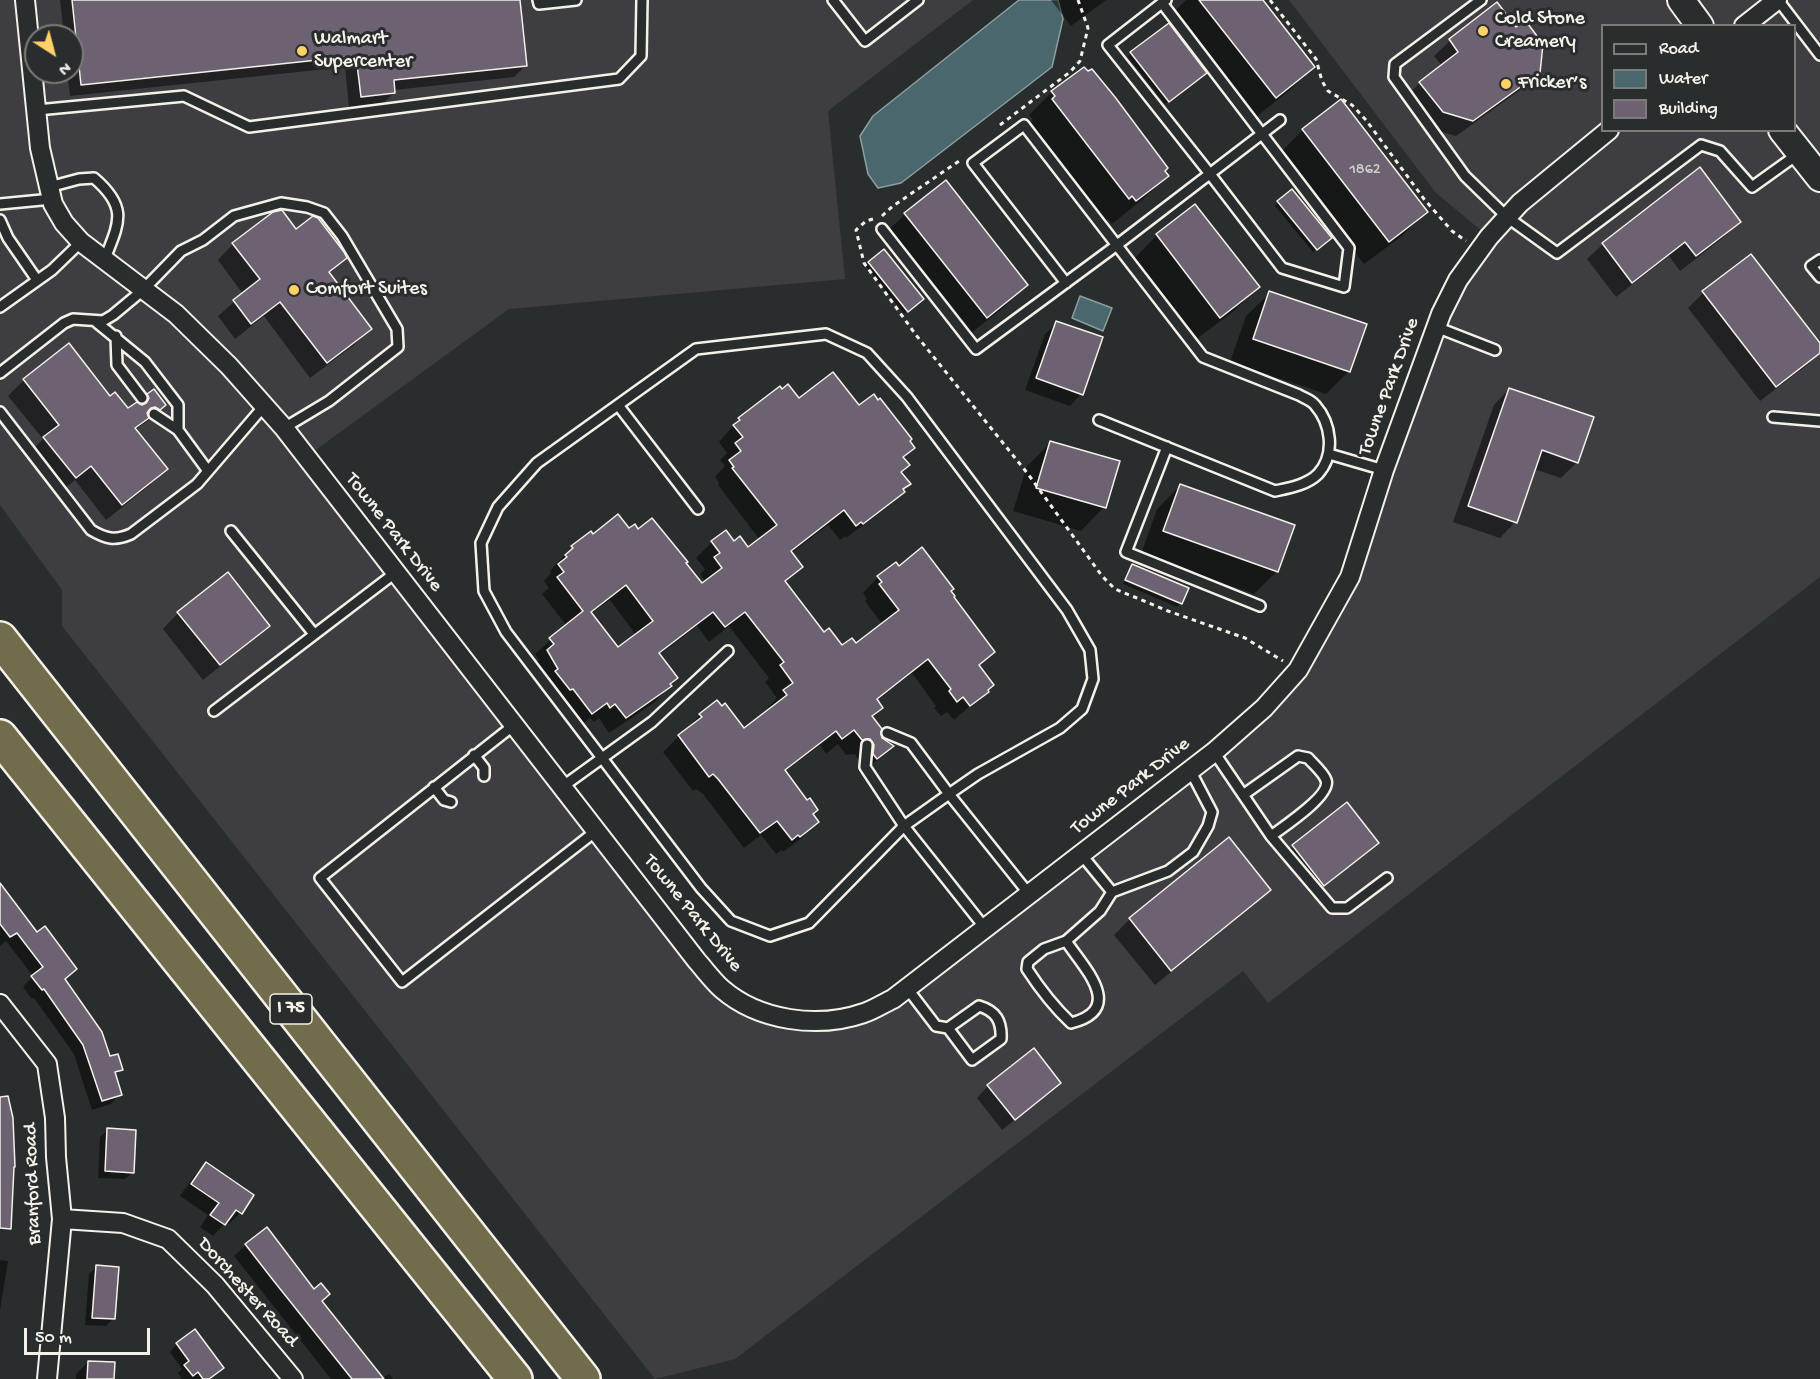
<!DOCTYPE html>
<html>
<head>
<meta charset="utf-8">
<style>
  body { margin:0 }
  #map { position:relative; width:1820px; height:1379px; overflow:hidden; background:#2a2d2e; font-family:"Gochi Hand",sans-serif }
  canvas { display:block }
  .legend { position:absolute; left:1601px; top:24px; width:195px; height:108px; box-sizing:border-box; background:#2a2d2e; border:2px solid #7b7b78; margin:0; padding:8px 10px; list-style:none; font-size:18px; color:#f4f1e8 }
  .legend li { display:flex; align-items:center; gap:12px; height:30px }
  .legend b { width:30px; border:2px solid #7b7b78 }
  .north { position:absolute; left:24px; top:24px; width:60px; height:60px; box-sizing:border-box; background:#2a2d2e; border:2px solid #7b7b78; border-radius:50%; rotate:144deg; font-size:16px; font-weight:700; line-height:24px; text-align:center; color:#f4f1e8 }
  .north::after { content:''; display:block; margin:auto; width:21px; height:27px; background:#ffd166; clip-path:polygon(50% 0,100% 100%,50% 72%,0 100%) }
  .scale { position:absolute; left:24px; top:1328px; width:126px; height:27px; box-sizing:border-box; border:3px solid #f4f1e8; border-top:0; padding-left:8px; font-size:18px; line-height:21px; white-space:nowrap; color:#f4f1e8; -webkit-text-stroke:4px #2a2d2e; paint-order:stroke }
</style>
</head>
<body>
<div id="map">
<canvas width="1820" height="1379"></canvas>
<ul class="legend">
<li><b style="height:8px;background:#2a2d2e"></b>Road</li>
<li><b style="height:16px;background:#49676c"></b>Water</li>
<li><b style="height:16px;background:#6c6271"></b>Building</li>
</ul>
<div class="north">N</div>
<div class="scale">50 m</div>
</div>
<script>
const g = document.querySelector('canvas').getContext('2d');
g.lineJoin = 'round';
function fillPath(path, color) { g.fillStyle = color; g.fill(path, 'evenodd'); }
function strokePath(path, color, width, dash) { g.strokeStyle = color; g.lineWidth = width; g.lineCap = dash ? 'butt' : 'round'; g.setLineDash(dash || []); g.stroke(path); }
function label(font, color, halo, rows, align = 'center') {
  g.font = font + ' "Gochi Hand",sans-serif'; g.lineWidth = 6; g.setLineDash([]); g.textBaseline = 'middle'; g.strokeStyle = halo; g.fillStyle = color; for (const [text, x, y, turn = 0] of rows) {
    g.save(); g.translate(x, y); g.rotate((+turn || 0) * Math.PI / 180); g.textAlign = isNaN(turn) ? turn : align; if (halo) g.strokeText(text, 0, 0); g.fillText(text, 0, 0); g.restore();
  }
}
const built = new Path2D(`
  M0,0h973l-145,111 17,168 -336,30 -203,148 391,504 76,54 91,-2 400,-305 63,-87 114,-307 48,-77 -53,-44 -147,-193h531v577l-552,426 -25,-32 -508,388 -80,20 -593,-753v-36l-62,-85zM1602,26h192v104h-192zM36,36h36v36h-36z`);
const water = new Path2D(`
  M1019,0h39l5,19 -11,48 -151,116 -23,5 -10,-14 -8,-38 13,-20z
  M1080,296l32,12 -9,23 -31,-13z`);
const shadow = new Path2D(`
  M60,0h459l7,65 -12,12 -120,13v3l-12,11 -33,4 -4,-41 -275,29 -3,-24h5v-36h-8z
  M1051,0h55l-35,26z
  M1186,0h75l52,67 -23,23 -38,30 -82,-104z
  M1497,4l42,68 -16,16 -67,48 -29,-8 -23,-30 16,-15 22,-17 -8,-10 16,-15z
  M1131,53l71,23 -37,28 -37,-47z
  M1088,73l79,103 -24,23 -31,25 -4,-5 -3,2 -75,-98 3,-3 -4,-5 23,-23z
  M1340,102l86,110 -24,24 -38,28 -85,-110 24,-24z
  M1700,169l39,53 -15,15 -44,34 -11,-15 -53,41 -29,-38 16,-15z
  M1278,202l48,40 -13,10 -38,-46z
  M1195,206l63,81 -24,24 -39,29 -61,-81 23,-24z
  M905,214l121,71 -23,23 -41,32 -80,-103z
  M296,231l49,27 -16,16 41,55 -16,16 -44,33 -46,-62 -29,23 -17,-23 25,-22 -25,-34 15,-16z
  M869,263l50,39 -15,12 -38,-48z
  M1270,293l79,78 -23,23 -96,-32 16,-46z
  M1703,293l117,53v6l-13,13 -47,36 -72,-93z
  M1057,323l24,71 -11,12 -45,-16 20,-56z
  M68,345l42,53 18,12 11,-5 9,-10 16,9 -15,16 -14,10 31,39 -16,16 -44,35 -31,-40 -16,13 -31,-39 15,-15 -35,-43 16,-16z
  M1509,389l68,73 -16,16 -27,-9 -19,53 -15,16 -47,-16 41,-117z
  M799,400l59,7 50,34 5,7 -10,10 5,7 -8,8 9,11 -22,23 -41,31 -1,-2 -5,4 -12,-15 -37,28 10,13 -16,17 38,51 19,14 13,-3 27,-21 -17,-23 2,-2 -4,-6 15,-16 20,-9 51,23 44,61 -15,15 9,24 -33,29 -7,-8 -6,4 -7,-8 2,-2 -24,-33 -36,28 5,7 -10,10 10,20 11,8 -16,15 -16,13 -2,-4 1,-9 -4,-7 -9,1 -8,-11 -12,10 -6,-9 -36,27 33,50 -15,16 -19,14 -1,-2 -6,4 -15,-19 -17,13 -41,-54 -7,-5 -3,2 -30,-39 37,-37 44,15 26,-20 -2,-3 9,-9 -12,-16 4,-4 -40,-52 -20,16 -12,-16 -38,29 17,23 -21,24 -46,31 -10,-15 -5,4 -4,-4 -14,11 -20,-26 -2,2 -13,-18 2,-1 -11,-19 7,-7 -4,-6 32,-28 -25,-32 7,-6 -5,-7 7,-8 -1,-2 7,-8 15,-16 19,-13 1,2 37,-6 9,1 47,32 17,23 4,-4 -6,-8 5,-5 -9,-11 16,-16 22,1 14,6 12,-9 -42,-55 1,-2 -4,-6 10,-11 -5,-6 7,-7 -8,-11 20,-23zM610,600l26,35 -18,14 -28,-35z
  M1050,443l54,64 -23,24 -68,-20 14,-45z
  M1180,486l97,85 -23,23 -113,-40 16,-45z
  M1132,566l49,37 -4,4 -54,-23z
  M178,613l90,12 -16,16 -49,39 -40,-51z
  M1229,839l40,51 -15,15 -99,80 -41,-50 16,-16z
  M1377,843l-12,11 -53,42 -30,-38 11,-12z
  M0,887l64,93 45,78 12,11 -7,7 6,18 -9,10 -19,6 -18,-56 -40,-56 -2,1 -9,-12 10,-11 -27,-35 -6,5z
  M1059,1083l-12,12 -45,35 -25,-32 11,-12z
  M108,1130l25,42 -8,7 -27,-1 2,-41z
  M206,1164l34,49 -11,11 -3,-2 -13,14 -13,-9 8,-12 -28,-19 15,-21z
  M246,1245l75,57 42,77h-32l-97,-123z
  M0,1260l8,1 -8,49z
  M96,1267l18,51 -8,8 -21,-1 4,-51z
  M177,1344l37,31 -5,4h-27l-4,-6 4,-4 -12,-17z
  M88,1362l24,17h-36v-5z
  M389,1374l4,5h-11z`);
const building = new Path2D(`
  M72,0h448l7,66 -133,14 1,13 -34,4 -5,-41 -275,29z
  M1199,0h64l52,67 -39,31z
  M1497,2l19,25 9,-7 18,24 -3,29 -67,48 -30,-9 -24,-30 39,-30 -9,-13z
  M1169,23l38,50 -38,29 -39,-50z
  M1084,67l4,4 4,-2 23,28 53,71 -3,3 4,5 -33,25 -4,-5 -3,3 -77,-100 3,-3 -4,-5z
  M1341,99l87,113 -39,30 -87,-113z
  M1700,167l41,55 -45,34 -11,-14 -53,41 -30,-40z
  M946,180l82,105 -41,33 -83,-105z
  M1292,189l40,49 -15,12 -40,-49z
  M1195,204l65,83 -40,31 -64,-84z
  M282,210l14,19 17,-13 5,2 26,34 3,6 -18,14 43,57 -45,34 -47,-61 -29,22 -18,-24 27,-21 -28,-36 41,-31z
  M884,249l40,50 -16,13 -40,-50z
  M1751,254l69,89v10l-44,34 -74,-96z
  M1269,291l98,33 -17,48 -97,-33z
  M1056,321l47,16 -20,58 -47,-17z
  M69,343l41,53 5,-4 13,16 9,-6 5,3 4,-2 3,-5 -2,-4 7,-5 12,16 -6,5 -5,-3 -4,1 -4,5 2,5 -14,10 33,41 -46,36 -31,-39 -15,12 -33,-41 16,-12 -36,-46z
  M833,372l26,33 15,-11 4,6 2,-2 32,41 -2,2 5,7 -12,9 7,8 -9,7 10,12 -8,5 2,3 -42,32 -2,-2 -5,4 -12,-16 -53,41 12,16 -18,14 39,51 5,-4 13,17 10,-7 4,5 43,-33 -20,-26 3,-2 -5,-6 19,-14 3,4 23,-19 32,42 -3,2 4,5 -1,1 41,55 -16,13 15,20 -6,5 1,2 -19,14 -7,-9 -6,5 -8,-11 2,-2 -23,-30 -51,40 6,9 -11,8 10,13v9l12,8 -17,13 -4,-5 1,-9 -4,-6 -8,1 -8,-10 -12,9 -6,-8 -51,39 22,30 3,-2 8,12 -5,4 6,8 -19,15 -2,-2 -6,5 -15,-19 -17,12 -42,-54 -5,-5 -4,3 -31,-42 24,-18 -3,-3 18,-14 5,6 3,-3 19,25 43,-33 -4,-5 10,-7 -13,-18 4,-3 -39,-50 -20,15 -12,-15 -54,41 19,25 -8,6 2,2 -46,32 -11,-14 -5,4 -3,-5 -15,11 -19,-25 -3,1 -15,-19 3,-2 -11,-19 7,-6 -5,-6 34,-27 -26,-34 7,-5 -6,-8 9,-7 -2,-2 8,-7 -2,-2 20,-15 2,3 25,-20 11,14 6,-4 3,5 14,-11 36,44 -2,1 16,20 20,-15 -8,-11 6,-4 -9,-12 15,-11 8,11 6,-5 8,11 29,-22 -45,-57 2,-1 -5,-7 12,-9 -6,-8 8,-6 -10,-12 7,-5 -2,-2 42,-32 2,3 6,-5 11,14zM626,585l27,36 -35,26 -27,-35z
  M1509,388l85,29 -16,46 -36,-13 -25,73 -49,-17z
  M1050,441l70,20 -14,47 -70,-20z
  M1180,484l115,41 -17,47 -115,-41z
  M1132,564l57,24 -7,16 -57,-24z
  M228,572l42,54 -50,39 -43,-53z
  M1347,802l32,41 -55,43 -32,-41z
  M1229,837l42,53 -100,81 -42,-53z
  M0,883l37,49 8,-6 32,43 -12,10 37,53 8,24 8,-2 5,16 -8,2 7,23 -20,6 -19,-56 -39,-56 -2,1 -11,-14 12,-9 -26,-34 -7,4 -10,-13z
  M1034,1048l27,35 -46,37 -28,-35z
  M8,1096l5,22 2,49h-1l-3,62 -11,-1v-131z
  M107,1128l29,2 -2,43 -29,-2z
  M206,1162l48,33 -12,19 -6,-4 -11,15 -15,-10 9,-12 -28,-19z
  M267,1227l47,62 7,-6 9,11 -8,7 62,78h-32l-79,-99 -28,-36z
  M96,1265l23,2 -4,52 -23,-1z
  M195,1329l29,39 -15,11h-6l-5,-7 -5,4 -9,-11 5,-4 -13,-18z
  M88,1361l27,1 -1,17h-27z`);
const path = new Path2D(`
  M1270,0l46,59 6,22 6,10 24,14 14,15 58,79 28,32 14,10
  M1000,125l70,-53 10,-11 8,-33 -10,-28
  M882,216l11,-10 69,-47
  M873,219l-7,2 -10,9 8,33 52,72 112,139 74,102 13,13 53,22 77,27 38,23`);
const lane = new Path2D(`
  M538,0l1,4 37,-4
  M833,0l32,41 53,-41
  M1481,0l-86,64 -1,13 71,99 42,41 50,36 144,-108 19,6 32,36 46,-33
  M1778,0l42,55
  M1162,3l187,245 -5,39 -62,-19 -72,-94 -102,-129 54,-42 4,-3
  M37,110l147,-14 65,31 370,-48 22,-23 1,-56
  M49,187l30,-8 15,-1c35,30 25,45 10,83
  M0,204l52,-5
  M0,220l8,18 29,42
  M882,229l94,120 141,-104 163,-125
  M1820,260l-9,6 9,11
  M1066,283l-93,-120 51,-38 179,232 96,38c5,3 12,5 16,10 16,18 21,49 3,69 -11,11 -29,14 -43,17l-176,-71
  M0,307l52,-37 29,-28
  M95,321l50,41 33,43v25l30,41
  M1436,327l59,23
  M116,336l1,29 25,33
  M0,373l64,-50 9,-4 30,2 10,-6 30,-25 38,-39 22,-11 31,-24 47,-13 26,4 17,6 18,23 55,93 1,18 -69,54 -45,27
  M618,405l80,104
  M0,412l91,118c15,9 24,11 40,4l66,-50 67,-78
  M154,414l24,16
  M1773,417l47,4
  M1167,447l-41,105 134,54
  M1329,454l55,16
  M231,531l83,103
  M214,711l181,-138
  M514,725l-194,153 82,104 194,-151
  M867,745l-2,22 39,59 45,-32 -38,-51 -24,-10
  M1214,752l57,84 61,72h15l40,-30
  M474,755l10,13v8
  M434,787l10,13 7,2
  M562,787l90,-65 76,-71
  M1243,795l55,-39 10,2c5,6 15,14 18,22 6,15 -43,47 -55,56
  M1081,854l31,38
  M985,928l-81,-102 -95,97 -39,13 -39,-15 -30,-33 -195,-256 -22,-41 -3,-48 17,-36 39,-44 159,-114 130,-15 41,19 40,44 160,213 23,40 3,29 -11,30 -22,19 -82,46 -29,20 80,100
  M1066,941c18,27 60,68 5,82 -17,-16 -31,-34 -44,-54l1,-7 16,-13 22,-8 34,-30 12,-19 56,-21 25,-19 15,-26 4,-14 -22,-42
  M907,988l29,38 12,2 24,32 29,-21c1,-18 -5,-28 -22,-33l-31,22`);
const street = new Path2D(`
  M25,0l15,148 13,56 11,19 17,19 95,72 53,52 55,62 413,533c8,9 16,20 25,28 37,32 96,40 142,24 10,-3 20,-10 29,-14l321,-247 50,-44 34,-38 52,-93 34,-107 57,-156 17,-34 31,-43 31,-34 89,-73
  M1744,26l33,-26
  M0,1004l47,60 8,54 1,39 6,62 -15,160
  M62,1219l61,4 45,16 47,46 78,94`);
const secondary = new Path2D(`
  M1681,0l19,26
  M1782,130l38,48`);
const highway = new Path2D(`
  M0,639l583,740
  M0,737l515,642`);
const markers = [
  [1483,31,6,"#ffd166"],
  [302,51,6,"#ffd166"],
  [1506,84,6,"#ffd166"],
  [294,290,6,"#ffd166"]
];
const numberNames = [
  ["1862",1365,171]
];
const shields = [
  [291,1009,42]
];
const shieldNames = [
  ["I 75",291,1009]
];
const poiNames = [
  ["Cold Stone",1495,20],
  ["Creamery",1495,43],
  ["Walmart",314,40],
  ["Supercenter",314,63],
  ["Fricker’s",1518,84],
  ["Comfort Suites",306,290]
];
const streetNames = [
  ["Towne Park Drive",1390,387,-70],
  ["Towne Park Drive",393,533,52],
  ["Towne Park Drive",1131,787,-38],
  ["Towne Park Drive",692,914,51],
  ["Branford Road",34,1184,-92],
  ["Dorchester Road",247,1293,48]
];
fillPath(built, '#3e3d42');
fillPath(water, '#49676c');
strokePath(water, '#8d9e9e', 1.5);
fillPath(shadow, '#0007');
fillPath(building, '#6c6271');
strokePath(building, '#f4f1e8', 1.5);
strokePath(lane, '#f4f1e8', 14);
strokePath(street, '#f4f1e8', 22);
strokePath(secondary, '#f4f1e8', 30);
strokePath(highway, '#f4f1e8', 38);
strokePath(path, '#f4f1e8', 3, [4.5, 4.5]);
strokePath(lane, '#2a2d2e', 9);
strokePath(street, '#2a2d2e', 18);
strokePath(secondary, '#2a2d2e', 26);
strokePath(highway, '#716c4b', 33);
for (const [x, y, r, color] of markers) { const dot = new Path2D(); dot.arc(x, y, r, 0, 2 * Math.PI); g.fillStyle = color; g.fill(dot); strokePath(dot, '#2a2d2e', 2); }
label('16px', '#d2cdca', null, numberNames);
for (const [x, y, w] of shields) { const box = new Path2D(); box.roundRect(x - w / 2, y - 15, w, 30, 4.5); g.fillStyle = '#2a2d2e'; g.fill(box); strokePath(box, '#f4f1e8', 1.5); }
label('bold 18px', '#f4f1e8', null, shieldNames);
label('20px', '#f4f1e8', '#2a2d2e', poiNames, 'left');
label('20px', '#f4f1e8', '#2a2d2e', streetNames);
</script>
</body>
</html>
